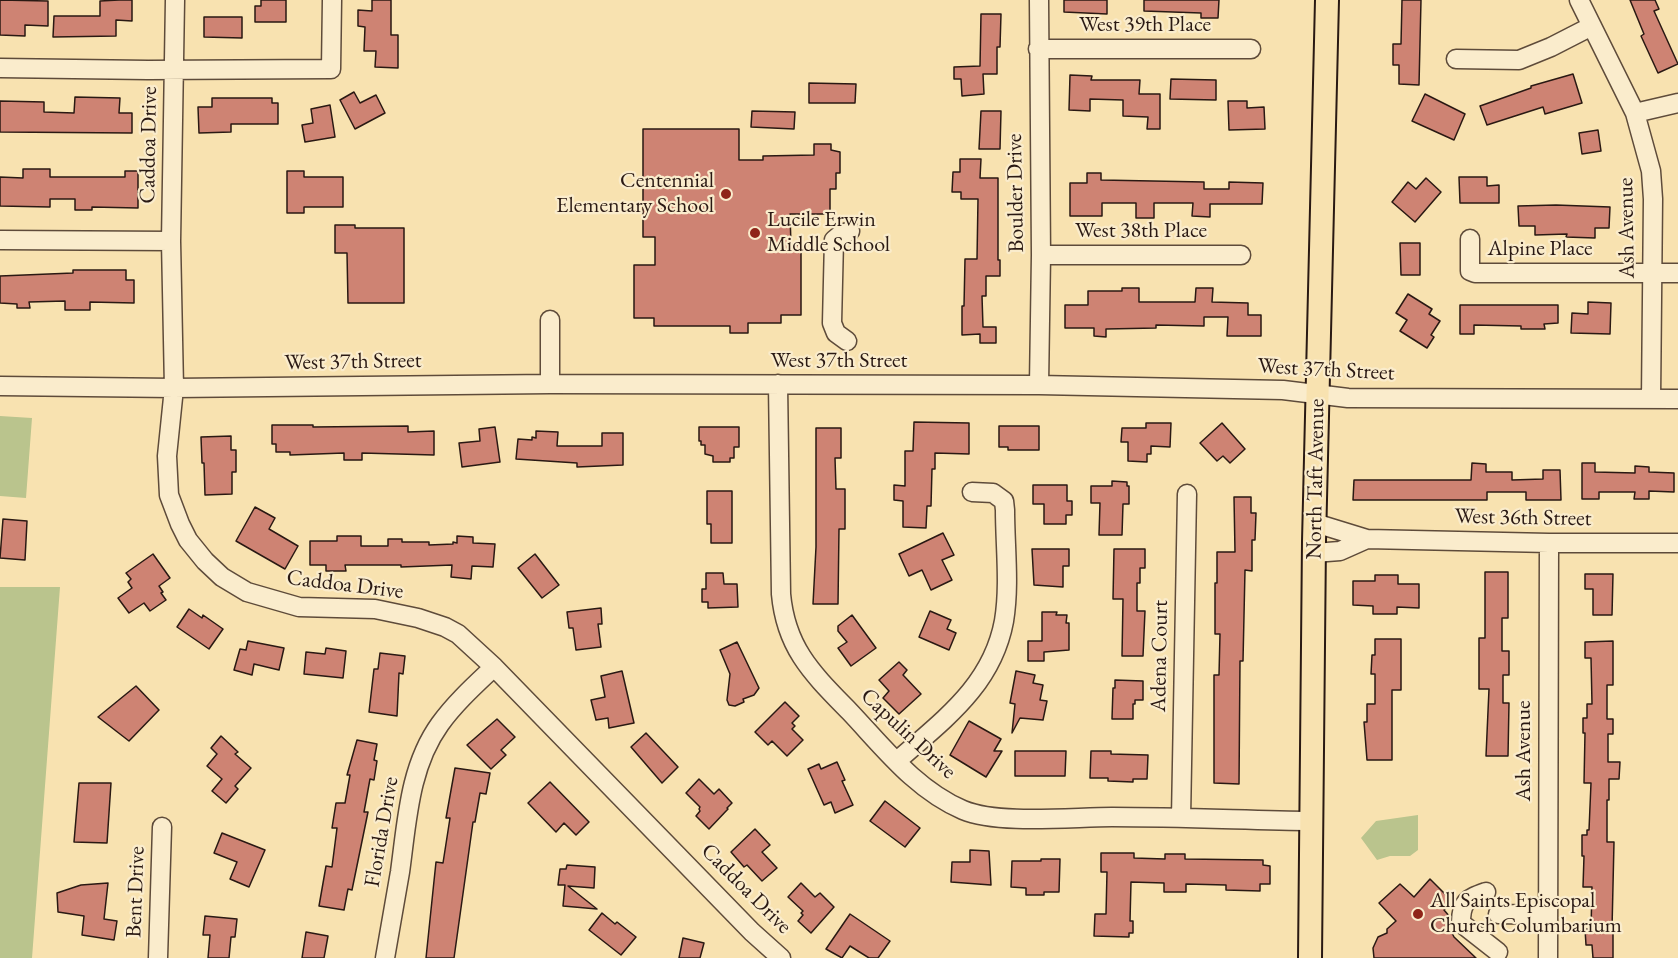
<!DOCTYPE html>
<html>
<head>
<meta charset="utf-8">
<style>
  body { margin:0 }
  canvas { display:block; background:#f8e2b0 }
</style>
</head>
<body>
<canvas width="1678" height="958"></canvas>
<script>
const g = document.querySelector('canvas').getContext('2d');
g.lineJoin = 'round';
function fillPath(path, color) { g.fillStyle = color; g.fill(path, 'evenodd'); }
function strokePath(path, color, width, dash) { g.strokeStyle = color; g.lineWidth = width; g.lineCap = dash ? 'butt' : 'round'; g.setLineDash(dash || []); g.stroke(path); }
function label(font, color, halo, rows, align = 'center') {
  g.font = font + ' "EB Garamond",serif'; g.lineWidth = 4.5; g.setLineDash([]); g.textBaseline = 'middle'; g.strokeStyle = halo; g.fillStyle = color; for (const [text, x, y, turn = 0] of rows) {
    g.save(); g.translate(x, y); g.rotate((+turn || 0) * Math.PI / 180); g.textAlign = isNaN(turn) ? turn : align; if (halo) g.strokeText(text, 0, 0); g.fillText(text, 0, 0); g.restore();
  }
}
const green = new Path2D(`
  M0,416l32,2 -6,80 -26,-2z
  M0,587h60l-28,371h-32z
  M1418,815v35l-8,6h-20l-13,4 -16,-22 15,-17z`);
const building = new Path2D(`
  M0,0l48,1v25l-23,-1v11l-25,-1z
  M119,0h13v21l-16,-1v16l-63,1 1,-21h46v-15z
  M261,0h25v22h-31v-16h6z
  M372,0h19v35h7v33l-23,-1 1,-16h-12l1,-24 -7,-1v-16l14,1z
  M1064,0h43v14l-43,-2z
  M1144,0h75l-1,18h-17v-5l-57,-2z
  M1402,0h19l-2,85 -20,-1v-19h-6v-21h8z
  M1630,0h25l4,9 -5,2 24,53 -20,9 -17,-37 3,-2z
  M981,14h20l-1,33h-3v27h-14l1,20 -22,2 -1,-17h-7v-12l26,-1z
  M204,17h38v21l-38,-1z
  M1573,74l9,29 -37,11 -2,-7 -56,18 -7,-19 51,-18v-2z
  M1070,75l22,1 -1,4h49l-1,14h21v35h-13l1,-12 -25,-1v-16l-33,-1v12l-21,-1z
  M1171,79l45,1v20l-46,-1z
  M809,83l47,1 -1,19h-46z
  M354,92l6,11 16,-8 9,18 -30,16 -15,-29z
  M1425,94l40,20 -11,26 -42,-19z
  M75,97l45,1 -1,15h13v20l-132,-1v-31l44,1v10l30,1z
  M212,98h60v5h6v21h-47v8l-32,1 -1,-26h14z
  M1228,101h19v7l17,-1 1,22 -36,1z
  M330,105l5,32 -30,5 -3,-17 11,-2 -2,-14z
  M752,111l43,1 -1,17 -43,-2z
  M981,111h20l-1,38h-21z
  M643,129h96v31h24v-4l51,-1v-11h17v6l9,2v21h-4v16h-6v25h-40l1,31h10v70h-20v8h-33v10h-18v-7h-76v-8h-20v-53h21v-28h-12z
  M1598,130l3,21 -19,3 -3,-21z
  M960,159h21l-1,19h18v82h2v16h-14v20h-4l1,31h13v16h-16v-9l-18,1v-29h2l1,-47h12l1,-60h-17v-7h-9l1,-20h7z
  M23,169h27v8h75v-6h13v37l-46,-1v3h-17v-11h-25v8l-50,-1v-29l23,1z
  M287,171h17v6h39v30h-39v6h-17z
  M1087,173h14v7l103,2v7h25v-7l34,1 -1,21h-52v13l-18,-1 1,-13h-39v15h-18v-15h-34v13h-32v-33h17z
  M1459,177h28v9l12,-1v18h-39z
  M1426,178l15,14 -26,30 -23,-20 16,-20 8,7z
  M1556,205l54,2 -1,21h-14v10l-29,-1 1,-3 -32,1v-9h-16l-1,-20z
  M335,225h20v3h49v75h-56l-1,-50h-12z
  M1400,243h20v32h-19z
  M73,270h53v10h8v23l-44,-1v8h-25v-9l-36,1 1,6h-13v-4l-17,-1v-27l73,-3z
  M1122,288h17v14h56l1,-14h17l-1,14 36,1v12h13v21h-34l1,-19h-24v9l-48,-1v3l-50,1v8l-12,-1v-8h-29v-23h23v-14h34z
  M1408,294l24,15 -3,5 11,7 -9,14 3,2 -7,11 -27,-17 7,-11 -11,-7z
  M1588,302l23,1 -1,31 -39,-1 1,-20 16,1z
  M1460,305h98v18l-14,1 1,5h-24v-3l-47,-1v9h-14z
  M914,422l55,1v31l-34,-1v16h-3l-1,37h-4l-1,22 -23,-1v-26l-9,-1v-15l11,1v-35h8z
  M1146,423h25l-1,24 -19,-1v8h-4v8l-19,-1v-19h-7l1,-14h24z
  M1222,423l23,26 -15,14 -7,-7 -6,5 -17,-18z
  M272,425h41v2l95,-1v6l26,-1v24l-72,-2v7h-18v-7l-54,2v-3h-14v-8h-4z
  M999,426h40v24h-31v-3h-9z
  M495,427l5,35 -38,5 -3,-24 21,-2 -1,-12z
  M699,427h40v20h-5v11h-4v4h-17v-6l-8,-2v-9h-4v-4h-2z
  M816,428h25v30h-6l1,31h9v40h-6l-1,75h-25l3,-57z
  M536,431l22,1 -1,14h45v-13h21v32l-46,2v-4l-61,-4 2,-20 14,1v-3l4,1z
  M231,436v14h5v22h-4v22l-27,1 -1,-32h-2l-1,-26z
  M1472,463l14,1v8h26v8l31,-1v-9h17l1,30h-35v-8h-39v8h-134l1,-20h117z
  M1582,463h13v9l40,1v-7l14,1v5l25,1v19l-25,-1v8h-15l1,-7h-36v7h-17z
  M1112,481l15,1v4h2v18h-6l-1,31h-23l1,-32h-9v-17h21z
  M1033,485h34v16h5v14h-6v9h-22v-20h-11z
  M707,491h25v52h-21v-19h-4z
  M1234,497h17v16h5l-1,27h-3v31l-7,-1 -2,91h-3l-1,123 -25,-1v-108h5l1,-41h-5v-51h2v-31h18z
  M255,507l20,11 -6,11 29,17 -13,23 -49,-28z
  M3,519l24,2 -2,39 -25,-2z
  M943,533l11,22 -12,5 10,20 -21,10 -9,-20 -13,6 -10,-22z
  M337,536h24v10h27v-7h14v3h27v3l24,-1v-2l4,1v-7l16,1v6l22,1 -2,23 -21,-1 -1,13 -20,-2 1,-12 -51,2v-2h-56l1,6h-20v-6h-16v-24h27z
  M1032,549h37v17h-6v21l-29,-2z
  M1114,549h31v19h-5v15h-3v28h8l-2,45h-21l1,-57h-10z
  M153,554l17,24 -11,8 4,6 -2,1 5,7 -16,11 -6,-8 -15,10 -11,-15 14,-10 -4,-6 3,-3 -5,-6z
  M535,554l24,31 -17,13 -24,-30z
  M1485,572h23v46h-6v33h7v24h-6v28h6l-1,53h-22l3,-67h-10v-51h6z
  M706,573h17l1,11h13l1,23 -30,1v-6h-6v-13h4z
  M1585,574h28l-1,41h-19v-26h-8z
  M1375,575h23v9h21v24l-22,-1v7h-24v-8l-20,-1v-24h22z
  M601,608l1,16h-4l3,23 -25,3 -3,-22h-4l-2,-16z
  M189,609l13,9 1,-3 20,14 -14,20 -32,-22z
  M930,611l21,9 -4,9 9,4 -7,17 -30,-13z
  M1042,612h15l-1,3h11l-1,8h3v27l-25,2v9h-16v-20h14z
  M852,615l24,33 -25,18 -13,-18 9,-6 -9,-11v-5z
  M1375,639h26v51h-9v70h-25l-3,-38h3v-18h8v-30h-4l1,-19h3z
  M248,641l36,7 -5,22 -25,-6 -2,11 -18,-5 6,-21 6,1z
  M1613,641v44h-6v34h6v15h-5v28h12l-1,17h-10v21h-2v42h7l-2,87h1v29h-20l-1,-13h-6l-1,-16h6l1,-42h-9l1,-31h-2v-21h5v-5h2l2,-47h-7l1,-50h-2v-15h4v-14h5l-1,-46h-6v-16z
  M737,642l22,46 -5,7 -11,4 1,3 -9,4 -6,-1 -2,-5 3,-26 -10,-24z
  M326,648l20,3 -3,27 -39,-4 2,-22 19,2z
  M380,653l25,3 -2,18 -4,-1 -2,43 -28,-4 5,-43h4z
  M899,662l8,8 -4,5 18,19 -22,20 -16,-16 6,-7 -10,-11z
  M622,671l12,52 -25,5 -1,-10 -12,2 -5,-20 14,-3 -4,-21z
  M1016,671l19,4 -2,8 10,2 -3,15 7,1 -4,19 -23,-2 -8,15 3,-29 -5,-1z
  M1115,680l28,1v19h-8v4h-2v15h-21l1,-31h2z
  M136,686l23,24 -30,31 -31,-24z
  M785,702l14,14 -7,7 3,3 -3,3 11,11 -16,16 -15,-15 -4,4 -13,-13z
  M497,719l18,18 -14,13 5,5 -15,14 -24,-24z
  M969,721l32,18 -7,12h8l-16,26 -36,-22z
  M646,733l32,34 -16,16 -31,-36z
  M221,736l17,16 -3,2 16,14 -16,18 3,3 -12,14 -14,-12 10,-12 -15,-13 10,-12 -6,-6z
  M357,740l20,4 -3,16 3,1 -3,19 -4,-1 -6,33h4l-16,78 -4,-1 -4,21 -25,-4 7,-40 6,1 5,-39h-5l4,-25h9l5,-28h-3z
  M1015,751h51l-1,25h-50z
  M1091,751h20v3l37,1 -1,24h-14v3l-25,-1v-3h-18z
  M837,762l8,18 -3,1 11,24 -18,8 -4,-11 -7,3 -16,-36 11,-5 2,5z
  M455,768l35,5 -4,21 -6,-1 -5,29h-2l-19,136h-28l8,-77 2,-19 7,1 7,-45h-4z
  M699,779l15,15 5,-5 13,14 -5,5 1,1 -19,20 -13,-13 4,-5 -1,-2 1,-2 -14,-14z
  M550,782l39,40 -13,13 -12,-12 -8,9 -28,-29z
  M79,783h32l-4,60 -33,-1z
  M885,801l35,27 -15,19 -35,-26z
  M755,829l15,16 -8,7 15,16 -15,13 -15,-16 -3,2 -13,-15z
  M222,833l43,17 -16,37 -19,-8 7,-17 -23,-9z
  M970,850l19,1 2,34 -40,-3 1,-20h18z
  M1101,853h33v5l31,1v-5h20v5l78,1v5l7,1v18h-10v7l-34,-1v-5l-40,-1v8h-22v-9l-33,-1 -1,39h3v12h-4v4l-35,-1 1,-22h11l1,-42h-6z
  M1041,859h19l-1,33h-15v3h-18v-7l-15,-1 1,-26h29z
  M567,865l28,2 -1,21 -26,-2 29,23 -34,-3 2,-21h-7l2,-16h6z
  M1430,879l22,22 -8,9 6,7 -3,6 7,14 22,21h-102l-1,-10 5,-11 9,-4v-4l9,-8 -17,-18 21,-19 14,13z
  M108,883l-4,36 13,2 -3,19 -32,-5 2,-19 -26,-4 -1,-19 24,-8z
  M801,883l14,14 5,-4 14,14 -23,26 -13,-12 5,-6 -2,-2 2,-2 -15,-14z
  M602,913l13,11 2,-2 19,15 -15,18 -32,-25z
  M850,914l40,27 -12,17h-9l-19,-12 -8,12 -16,-9z
  M205,916l32,3 -2,18h-4l-2,21h-21l2,-23h-7z
  M306,932l22,4 -4,22h-22z
  M683,938l21,5 -4,15h-21z`);
const minor = new Path2D(`
  M175,0l-4,241 3,147 -7,68 2,39 11,29 8,16 17,21 17,16 25,15 52,15 76,2 43,9 27,9 13,7 36,33 258,265 29,26
  M1039,0l2,255 -2,130
  M1579,0l56,113 16,58 2,28 -2,200
  M1038,49h213
  M1456,59l63,1 32,-13 41,-21
  M0,68l148,2 183,-1 1,-69
  M1635,113l43,-10
  M1470,239v32l5,2h203
  M0,240l171,1
  M1041,255h200
  M847,341l-11,-8 -4,-10 2,-83 6,-5 10,-4
  M550,384v-64
  M778,384l3,210c5,55 32,80 69,118 34,36 66,78 113,98 36,15 109,7 149,7 67,0 134,3 201,4
  M0,386l174,2 376,-4 489,1 244,5 65,8 330,1
  M1315,523l52,16 182,4h129
  M1314,553l26,-2 27,-12
  M897,761c46,-41 95,-75 107,-140 6,-36 1,-75 1,-111l-1,-9 -11,-8 -21,-1
  M1181,818l6,-324
  M1486,892c-19,7 -25,9 -25,31l37,29
  M1498,914l50,1
  M158,958l4,-131
  M385,958c5,-29 10,-57 15,-86 7,-50 9,-105 40,-148 15,-21 35,-39 54,-57
  M1548,958l1,-415`);
const major = new Path2D(`
  M1310,958l4,-417 13,-541`);
const markers = [
  [726,194,6,"#8f2418"],
  [755,233,6,"#8f2418"],
  [1418,914,6,"#8f2418"]
];
const streetNames = [
  ["West 39th Place",1145,25],
  ["Caddoa Drive",149,145,-89],
  ["Boulder Drive",1016,193,-91],
  ["Ash Avenue",1627,228,-91],
  ["West 38th Place",1141,231],
  ["Alpine Place",1540,249],
  ["West 37th Street",839,361],
  ["West 37th Street",353,362,-1],
  ["West 37th Street",1326,370,3],
  ["North Taft Avenue",1316,479,-89],
  ["West 36th Street",1523,518,1],
  ["Caddoa Drive",345,585,7],
  ["Adena Court",1160,656,-89],
  ["Capulin Drive",908,734,43],
  ["Ash Avenue",1524,751,-90],
  ["Florida Drive",382,832,-80],
  ["Caddoa Drive",746,889,45],
  ["Bent Drive",136,892,-88]
];
const poiNames = [
  ["Centennial",714,181,"right"],
  ["Elementary School",714,206,"right"],
  ["Lucile Erwin",767,220],
  ["Middle School",767,245],
  ["All Saints Episcopal",1430,901],
  ["Church Columbarium",1430,926]
];
fillPath(green, '#bac48d');
fillPath(building, '#ce8373');
strokePath(building, '#2a1913', 1.5);
strokePath(minor, '#5e4b3a', 21);
strokePath(major, '#2a1913', 26);
strokePath(minor, '#faeccc', 18);
strokePath(major, '#f8e2b0', 22);
for (const [x, y, r, color] of markers) { const dot = new Path2D(); dot.arc(x, y, r, 0, 2 * Math.PI); g.fillStyle = color; g.fill(dot); strokePath(dot, '#faeccc', 2); }
label('22px', '#2a1913', '#faeccc', streetNames);
label('22px', '#2a1913', '#faeccc', poiNames, 'left');
</script>
</body>
</html>
